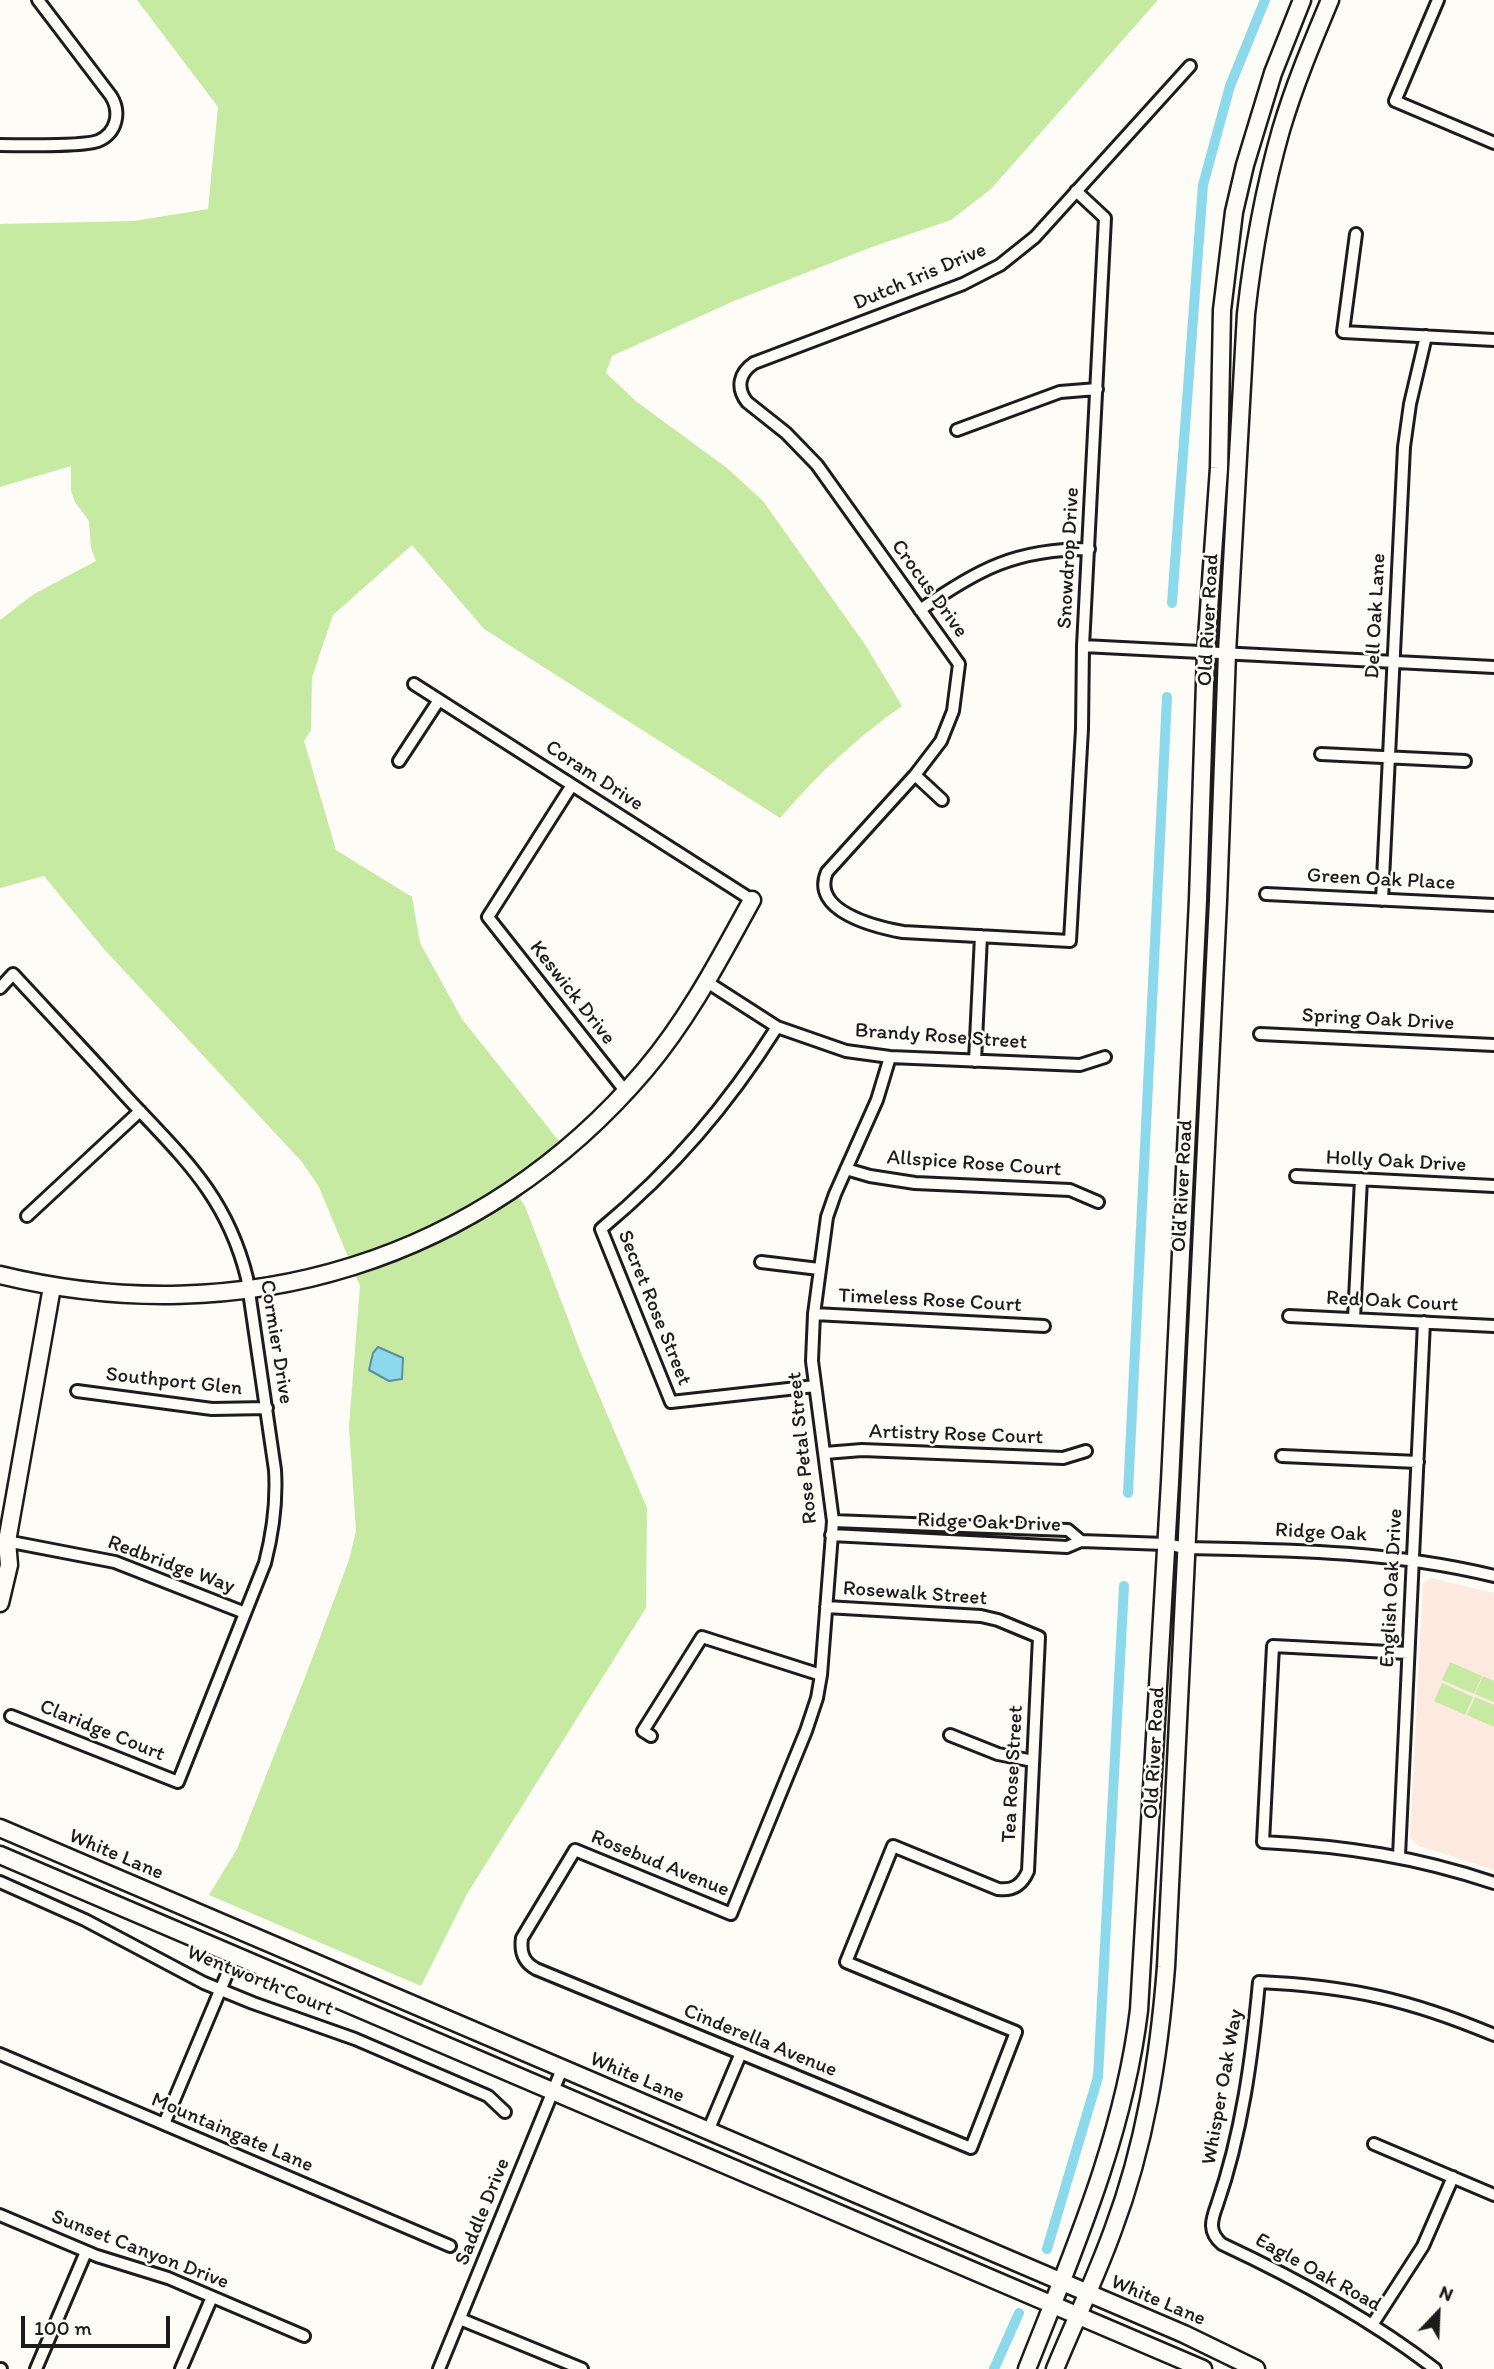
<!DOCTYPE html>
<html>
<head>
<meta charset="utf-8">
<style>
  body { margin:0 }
  #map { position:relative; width:1494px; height:2369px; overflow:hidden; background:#fdfcf7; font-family:Itim,sans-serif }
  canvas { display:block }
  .north { position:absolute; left:1403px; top:2278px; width:70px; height:70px; -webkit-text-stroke:5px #fdfcf7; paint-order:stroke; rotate:23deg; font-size:19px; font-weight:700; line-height:28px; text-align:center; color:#1c1c1c }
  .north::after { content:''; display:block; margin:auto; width:24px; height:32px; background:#1c1c1c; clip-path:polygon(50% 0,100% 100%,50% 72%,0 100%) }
  .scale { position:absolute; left:21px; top:2316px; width:149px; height:32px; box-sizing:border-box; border:4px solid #1c1c1c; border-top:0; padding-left:9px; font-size:21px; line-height:24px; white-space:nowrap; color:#1c1c1c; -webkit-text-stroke:5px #fdfcf7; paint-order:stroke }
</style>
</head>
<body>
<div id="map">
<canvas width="1494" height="2369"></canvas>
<div class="north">N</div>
<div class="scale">100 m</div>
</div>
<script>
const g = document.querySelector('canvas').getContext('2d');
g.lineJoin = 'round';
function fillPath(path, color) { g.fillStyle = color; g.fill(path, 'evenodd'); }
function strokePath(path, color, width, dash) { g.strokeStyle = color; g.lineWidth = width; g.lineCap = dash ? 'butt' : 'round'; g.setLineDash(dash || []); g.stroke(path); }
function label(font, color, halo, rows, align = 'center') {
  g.font = font + ' Itim,sans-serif'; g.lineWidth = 5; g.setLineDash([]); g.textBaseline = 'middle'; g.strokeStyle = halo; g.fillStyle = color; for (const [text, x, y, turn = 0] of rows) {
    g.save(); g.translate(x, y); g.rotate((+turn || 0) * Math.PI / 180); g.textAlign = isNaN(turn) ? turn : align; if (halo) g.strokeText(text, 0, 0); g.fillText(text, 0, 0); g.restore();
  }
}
const built = new Path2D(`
  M1431,1578l63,15v277l-75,-24 -9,-8 13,-255z`);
const green = new Path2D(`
  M137,0h1021l-167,189 -40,31 -79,27 -138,54 -122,55 -6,17 31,29 90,66 36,33 101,142 38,63c-46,32 -85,69 -122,112l-296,-189 -72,-84 -79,70 -21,62 -1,53 -7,11 32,109 76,47 8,46 42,76 104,131 -52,40 11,16 56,147 66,155 -1,100 -179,286 -46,92 -212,-91 28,-46 70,-177 42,-112 7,-29 -7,-105 11,-140 -41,-99 -17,-25 -199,-214 -59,-72 -44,12v-268l34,-26 62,-33 -5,-13 -2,-27 -14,-19 -4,-11v-25l-71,21v-263l134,-3 74,-12 10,-102z
  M1450,1662l32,14 -8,18 -32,-14z
  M1483,1676l11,5v21l-19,-8z
  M1442,1683l31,14 -8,18 -31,-14z
  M1475,1697l19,8v22l-27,-12z`);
const water = new Path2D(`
  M378,1347l25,11 -1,21 -13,2 -20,-11 4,-17z`);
const canal = new Path2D(`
  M1172,603l31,-418 27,-99 35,-86
  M1128,1493l39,-796
  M1047,2249l51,-172 26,-491
  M994,2369l25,-56`);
const street = new Path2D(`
  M1438,0l-43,101 99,42
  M0,145c22,0 80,2 98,-4 19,-8 23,-29 13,-45l-73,-96
  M1076,191l29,27 -22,428 -1,83 -12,212 -167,-9c-28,-5 -93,-21 -76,-60l88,-97 26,-34 12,-30 6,-47 -142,-199 -31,-32 -39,-31c-11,-14 -8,-29 7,-39l209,-79 37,-19 35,-28 155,-171
  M1356,234l-13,98 151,8
  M957,430l103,-38 37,-3
  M920,610c58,-41 96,-61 169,-61
  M1083,646l411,21
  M414,684l338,216
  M1321,754l144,7
  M399,761l40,-61
  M915,775l27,25
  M572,785l-84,132 138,175
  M1266,894l228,11
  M1382,900l22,-453 6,-43 16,-68
  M707,982l70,45 69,24 44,6 190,8 25,-8
  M0,988l13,-14c37,40 74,79 110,119 56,61 103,100 124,185l28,192c2,32 -2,62 -10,93l-87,219 -167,-66
  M777,1027c-50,79 -104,142 -176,202l70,173 144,-16
  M1260,1034l234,11
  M975,1061l6,-125
  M846,1169l24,7 45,7 155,7 28,12
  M1296,1176l198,10
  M27,1216l113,-105
  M761,1262l58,7
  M814,1314l230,12
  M1289,1316l205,10
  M1354,1319l7,-140
  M77,1391l135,18 55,-1
  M825,1453l37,-3 201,8 23,-7
  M1282,1456l136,6
  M833,1521l235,9 13,11
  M831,1535l236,12 14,-6 84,3 21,4c105,2 206,3 308,28
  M1,1540l114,22 130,51
  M826,1607l155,9 17,4 41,17 -11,234c-6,14 -15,20 -30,18l-105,-43 -47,116 170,70 -45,116 -435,-179c-13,-7 -16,-17 -14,-31l53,-88 156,64 75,-183 11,-33 4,-23 12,-154 -21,-160 2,-47 13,-97 8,-23 42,-94 13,-43
  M1408,1653l-135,-7 -10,196c82,4 154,15 231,41
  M950,1735l48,19 35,7
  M651,1736l-8,-5 59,-94 119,38
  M1399,1856l25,-534
  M0,1882l85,38 119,63 49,20 102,36 133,57 17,16
  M0,2054l450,192
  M164,2124l71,-169
  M708,2131l33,-78
  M1374,2144l120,51
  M0,2215l97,41 71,22 136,58
  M460,2319l122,50
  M1372,2325l51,-79 30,-69
  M0,2369h1
  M36,2369l50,-117
  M181,2369l31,-72
  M439,2369l123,-300
  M1435,2369c-66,-51 -138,-90 -213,-125 -14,-12 -11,-23 -5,-39 25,-72 35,-147 42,-223 90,4 152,18 235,53`);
const secondary = new Path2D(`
  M0,1275c242,59 483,-14 645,-205 44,-52 75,-112 107,-170
  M0,1603l9,-38 -2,-24 45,-254
  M0,1828l1184,506 72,35
  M0,1855l1203,514
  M1027,2369c46,-117 97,-233 112,-359l31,-528 28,-582 8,-248 13,-184 3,-158 12,-98 11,-47 28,-92 29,-73
  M1055,2369c19,-46 41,-92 58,-139 32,-85 46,-173 53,-263l52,-1066 9,-248 19,-339c7,-63 18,-124 35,-184 13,-44 31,-87 49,-130`);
const streetNames = [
  ["Dutch Iris Drive",920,277,-23],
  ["Snowdrop Drive",1069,558,-87],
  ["Crocus Drive",929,589,54],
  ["Dell Oak Lane",1376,616,-87],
  ["Old River Road",1209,620,-87],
  ["Coram Drive",594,776,33],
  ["Green Oak Place",1381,880,3],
  ["Keswick Drive",572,993,52],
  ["Spring Oak Drive",1378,1020,3],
  ["Brandy Rose Street",941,1037,4],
  ["Holly Oak Drive",1396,1162,3],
  ["Allspice Rose Court",974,1164,4],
  ["Old River Road",1183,1186,-87],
  ["Timeless Rose Court",930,1301,3],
  ["Red Oak Court",1392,1302,3],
  ["Secret Rose Street",654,1308,68],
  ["Cormier Drive",276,1342,81],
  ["Southport Glen",174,1382,6],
  ["Artistry Rose Court",956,1435,2],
  ["Rose Petal Street",803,1448,-96],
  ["Ridge Oak Drive",989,1523,2],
  ["Ridge Oak",1321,1533,3],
  ["Redbridge Way",171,1565,20],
  ["English Oak Drive",1392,1588,-87],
  ["Rosewalk Street",915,1594,4],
  ["Claridge Court",102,1731,22],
  ["Old River Road",1155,1753,-87],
  ["Tea Rose Street",1013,1774,-87],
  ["White Lane",116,1855,23],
  ["Rosebud Avenue",660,1864,22],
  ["Wentworth Court",260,1981,22],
  ["Cinderella Avenue",760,2041,22],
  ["White Lane",637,2078,23],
  ["Whisper Oak Way",1223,2087,-80],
  ["Mountaingate Lane",232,2133,23],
  ["Saddle Drive",483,2212,-68],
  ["Sunset Canyon Drive",140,2250,21],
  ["Eagle Oak Road",1318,2273,29],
  ["White Lane",1158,2301,23]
];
fillPath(built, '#fceae1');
fillPath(green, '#c7eaa3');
fillPath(water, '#8dd9ec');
strokePath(water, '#608d99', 2);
strokePath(canal, '#8dd9ec', 10);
strokePath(street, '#1c1c1c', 16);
strokePath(secondary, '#1c1c1c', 21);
strokePath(street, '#fdfcf7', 10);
strokePath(secondary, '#fdfcf7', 16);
label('21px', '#1c1c1c', '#fdfcf7', streetNames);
</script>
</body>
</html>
